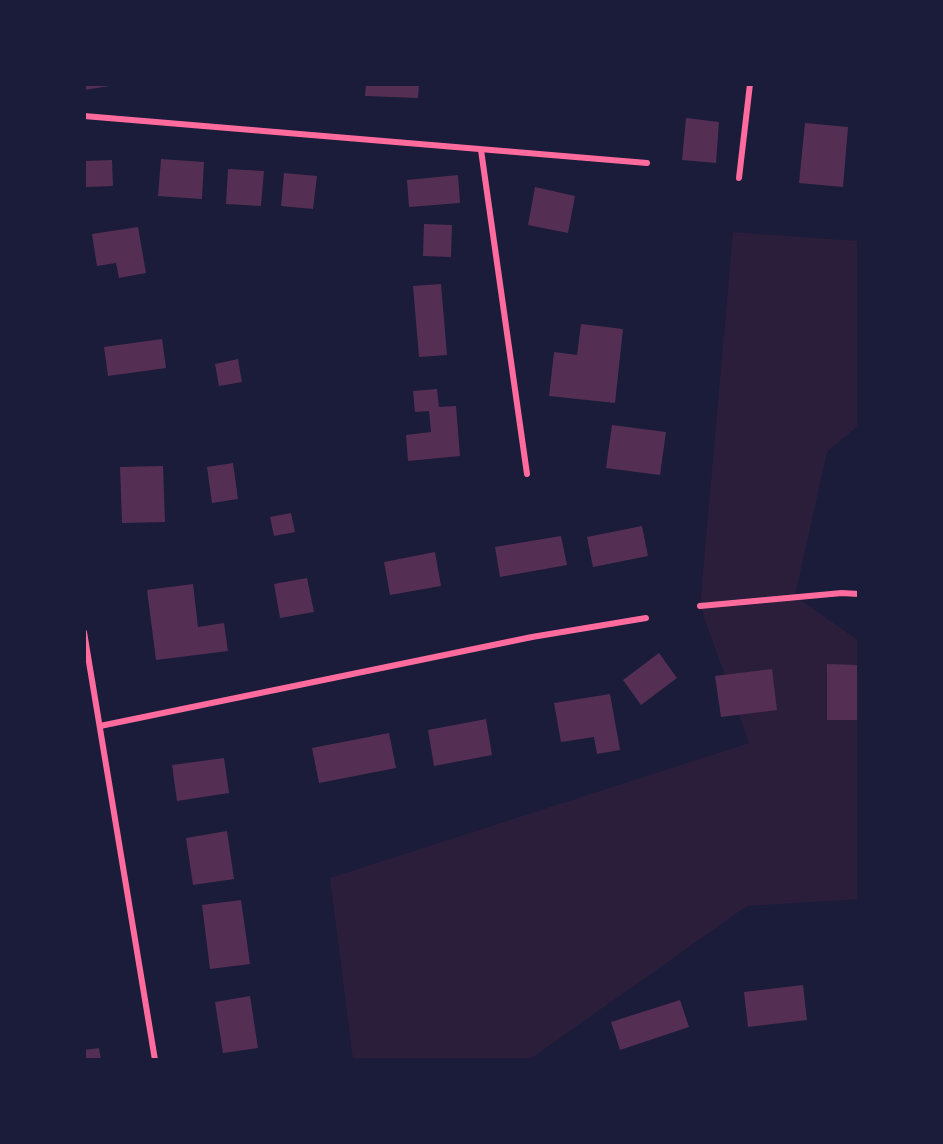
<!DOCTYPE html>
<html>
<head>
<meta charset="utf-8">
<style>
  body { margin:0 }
  #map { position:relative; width:943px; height:1144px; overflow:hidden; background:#1b1b3a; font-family:Rubik,sans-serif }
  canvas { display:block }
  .frame { position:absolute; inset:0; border:86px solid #1b1b3a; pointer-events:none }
</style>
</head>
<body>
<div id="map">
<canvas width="943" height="1144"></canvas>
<div class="frame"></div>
</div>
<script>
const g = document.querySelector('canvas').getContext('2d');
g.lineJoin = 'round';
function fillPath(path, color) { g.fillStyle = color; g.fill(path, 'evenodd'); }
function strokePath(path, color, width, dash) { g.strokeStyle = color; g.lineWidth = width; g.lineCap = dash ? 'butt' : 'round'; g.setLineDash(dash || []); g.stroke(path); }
const green = new Path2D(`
  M733,232l126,9v184l-32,27 -32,144 64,45v258l-112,7 -218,154h-176l-23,-182 419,-135 -49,-137z`);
const building = new Path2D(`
  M84,84h32v1l-32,5z
  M366,84h53l-1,14 -53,-2z
  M686,118l33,4 -3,41 -34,-3z
  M805,123l43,4 -5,60 -44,-4z
  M161,159l43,3 -2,37 -44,-3z
  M112,160l1,26 -28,1v-26z
  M228,169l36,2 -3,35 -35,-2z
  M284,173l33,3 -4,33 -32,-3z
  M458,175l2,28 -51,4 -2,-27z
  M535,187l40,9 -7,37 -40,-8z
  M424,224l28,1 -1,32 -28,-1z
  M138,227l8,46 -27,5 -3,-15 -19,3 -5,-32z
  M441,284l6,71 -28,2 -6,-71z
  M581,324l42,5 -8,74 -66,-7 5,-44 23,3z
  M162,339l4,29 -58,8 -4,-29z
  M238,359l4,23 -23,4 -4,-22z
  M437,389l2,18 17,-1 4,50 -52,5 -2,-26 25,-3 -2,-21 -14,1 -2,-21z
  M612,425l54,7 -6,43 -54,-7z
  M233,463l5,36 -26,4 -5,-36z
  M163,466l2,56 -43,1 -2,-56z
  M291,513l4,19 -21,4 -4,-19z
  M642,526l6,30 -55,11 -6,-30z
  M561,536l6,29 -67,12 -5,-30z
  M435,552l6,34 -51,9 -6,-33z
  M307,578l7,34 -34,6 -6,-34z
  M193,584l5,43 26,-4 4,28 -72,9 -9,-70z
  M659,653l18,25 -36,27 -18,-25z
  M827,664l32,1v55h-32z
  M772,669l5,41 -56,7 -6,-41z
  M610,694l10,56 -23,4 -3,-17 -33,5 -7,-39z
  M486,719l6,36 -58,11 -6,-36z
  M389,733l7,35 -77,15 -7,-35z
  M224,758l5,35 -52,8 -5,-36z
  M227,831l7,48 -41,6 -7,-47z
  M241,900l9,64 -40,5 -8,-64z
  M803,985l4,35 -59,7 -4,-35z
  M250,996l8,52 -35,5 -8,-51z
  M680,1000l9,27 -69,23 -9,-28z
  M99,1048l2,12h-17v-10z`);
const minor = new Path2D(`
  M84,116l563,47
  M481,150l46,324
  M739,178l11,-94
  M700,606l142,-13 17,1
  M84,632l71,428
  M100,726l432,-89 114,-19`);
fillPath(green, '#2a1e3b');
fillPath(building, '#542f53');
strokePath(minor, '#ff6b9d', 6);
</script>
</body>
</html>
